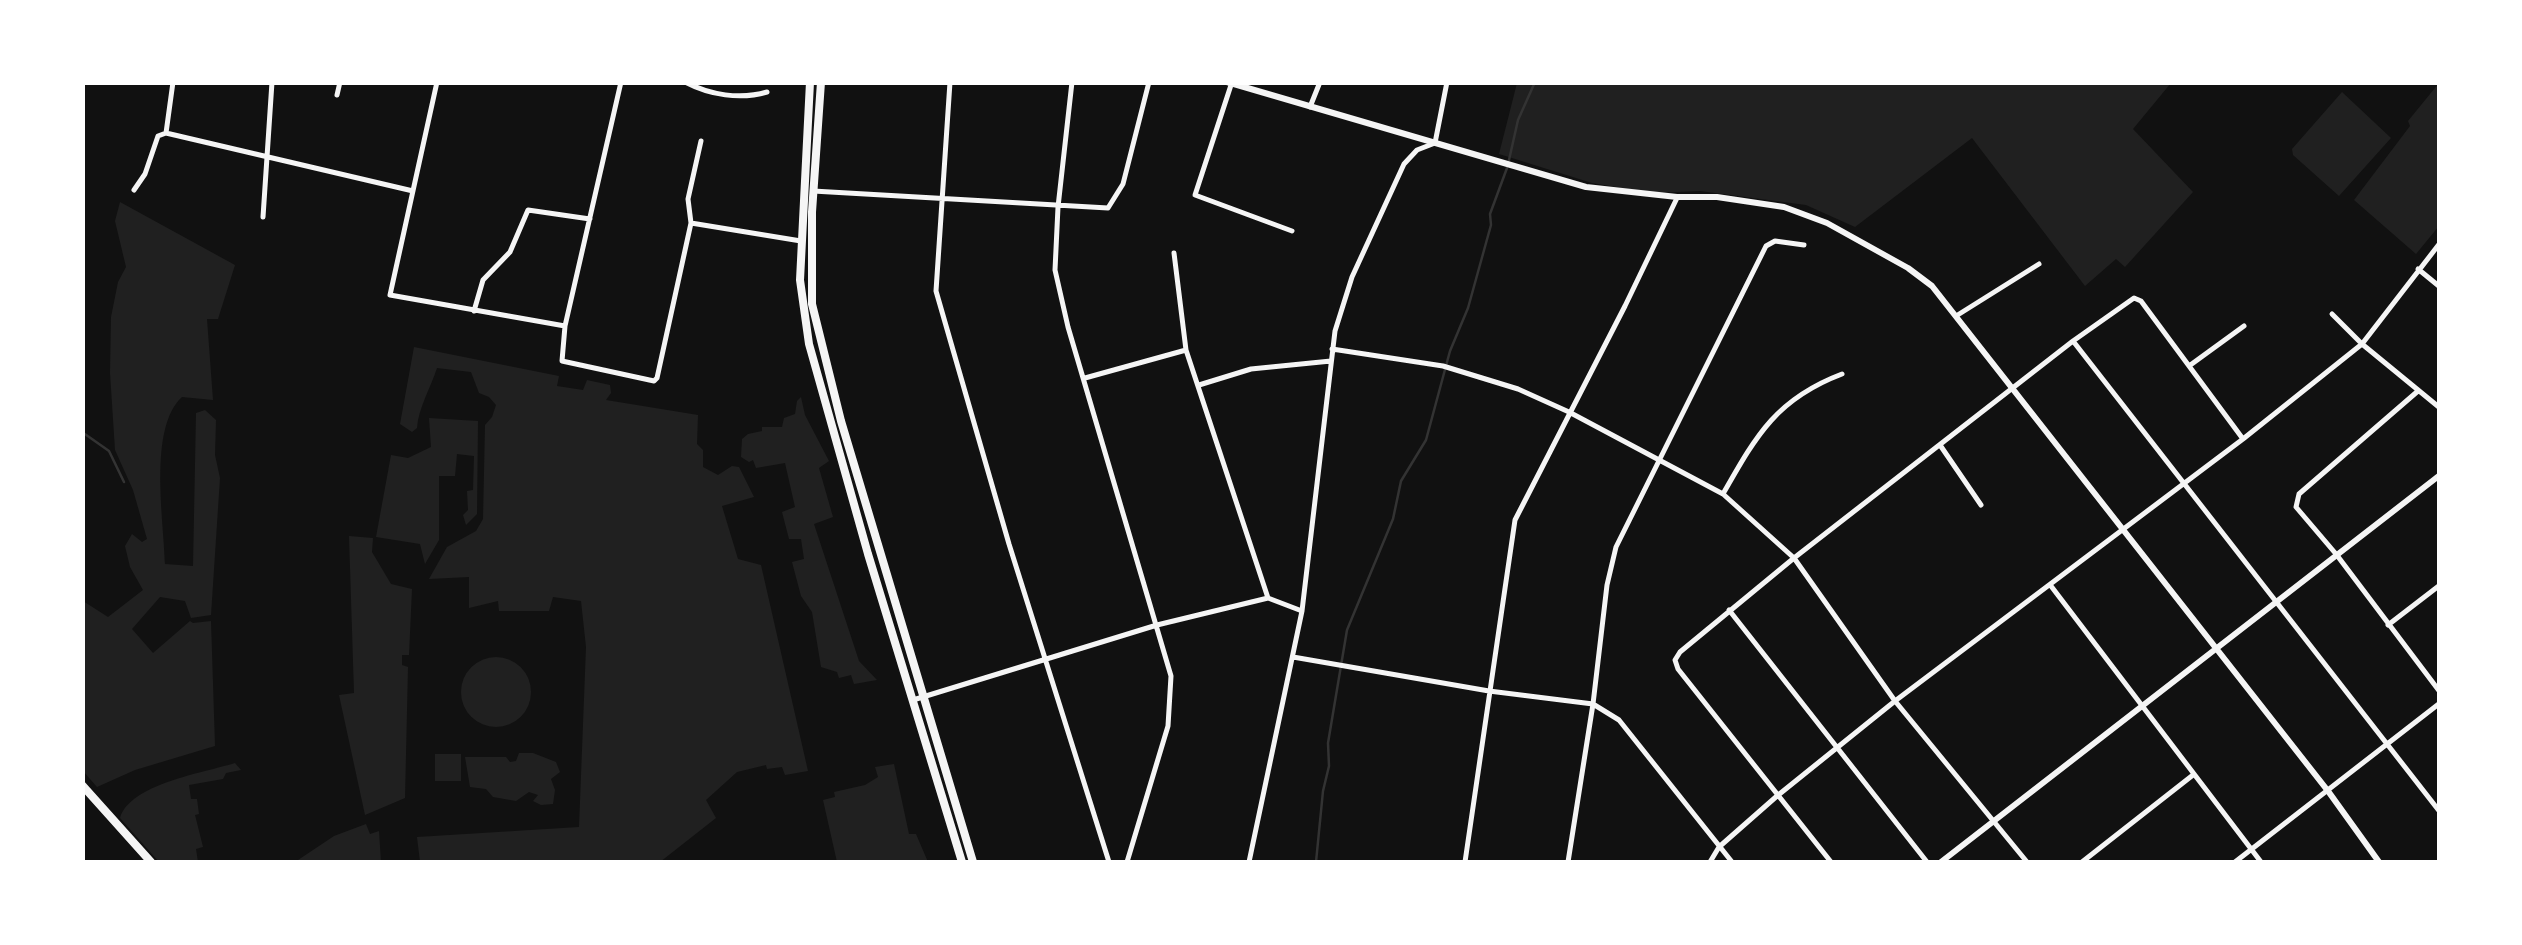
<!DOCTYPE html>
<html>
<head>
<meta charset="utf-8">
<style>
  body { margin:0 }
  #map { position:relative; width:2522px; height:945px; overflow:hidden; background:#111; font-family:Cabin,sans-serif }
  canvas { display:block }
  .frame { position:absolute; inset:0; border:85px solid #fff; pointer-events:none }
</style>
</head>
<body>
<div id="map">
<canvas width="2522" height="945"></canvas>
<div class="frame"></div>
</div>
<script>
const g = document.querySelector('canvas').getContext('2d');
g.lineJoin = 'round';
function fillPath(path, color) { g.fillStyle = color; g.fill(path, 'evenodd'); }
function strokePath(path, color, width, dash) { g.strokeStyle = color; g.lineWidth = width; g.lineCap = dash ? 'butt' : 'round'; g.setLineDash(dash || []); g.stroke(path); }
const green = new Path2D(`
  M1517,83h654l-38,46 60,63 -68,75 -9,-8 -31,27 -113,-148 -117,89 -49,-22 -106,-14 -48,2 -60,-10 -93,-29z
  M2439,83v143l-23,28 -62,-54 56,-74 -2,-5z
  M2342,92l49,46 -52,58 -46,-41 -1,-6z
  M120,202l115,63 -17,54h-11l6,81 -31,-3c-34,31 -18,123 -17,167l28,2 3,-153 9,-3 11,10 -1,35 5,23 -9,137 -20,3 -6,-17 -25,-4 -28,32 21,24 37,-32 3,2 18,-2 4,125 -80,24 -38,17 -14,-16v-170l25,16 35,-27 -13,-23 -5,-21 7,-12 10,8 5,-3 -14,-49 -18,-40 -5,-77 1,-56 7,-35 8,-15 -11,-46z
  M414,347l145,29 -2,10 26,4 4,-10 23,5 1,8 -5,7 92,15 -1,29 6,6v17l15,8 14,-9 7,1 15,30 -32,9 16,53 23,6 47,206 -23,4 -3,-8 -15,2 -1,-4 -29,7 -31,28 10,18 -56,44h-240l-3,-25 162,-10 7,-180 -5,-46 -28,-4 -4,14h-50l-1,-10 -29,7v-31l-40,2 18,-32 29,-16 7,-12 2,-94 7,-8 4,-12 -7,-8 -10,-4 -8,-21 -34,-4c-6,19 -19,41 -20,60l-5,4 -12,-8z
  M801,397l4,18 24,46 -10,7 14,49 -19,7 45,137 18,19 -23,4 -3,-9 -12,3 -2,-6 -16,-5 -9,-55 -11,-16 -9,-34 12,-3 -3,-20h-12l-7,-27 13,-5 -10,-44 -29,5 -3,-8 -4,2 -8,-5 1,-18 6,-5 14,-3v-4h20l2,-9 11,-4 2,-13z
  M429,418l49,3 -1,93 -11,11 -3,-10 5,-5 -1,-19 6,-1 1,-34 -17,-2 -2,22h-16v64l-14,24 -5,-20 -44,-7 15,-82 17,3 23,-11z
  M349,536l24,2 -1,14 19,32 21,5 -3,66h-7v10l6,2 -3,131 -40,17 -26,-120 15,-2z
  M461 692a35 35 0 1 1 70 0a35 35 0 1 1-70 0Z
  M519,753h14l23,9 4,10 -9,7 4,11 -2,14 -12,1 -8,-4 5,-6 -9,-3 -13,9 -23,-4 -7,-8 -16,-2 -5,-30h41l4,5 6,-1z
  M435,754h26v27h-26z
  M235,763l6,7 -15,3 -3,6 -34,6 2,14h6l2,15 -4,1 8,32 -7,2 2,13h-39l-39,-44c10,-34 83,-45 115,-55z
  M894,764l15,70h7l12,28h-91l-14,-62 12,-3 -1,-5 31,-7 13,-8 -3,-10z
  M366,824l4,10 9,-3 2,31h-86l39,-26z`);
const stream = new Path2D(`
  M1509,160l9,-40 17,-38
  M82,432l27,19 15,31
  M1316,862l7,-71 6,-25 -1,-23 19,-113 46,-111 8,-38 25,-41 24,-89 18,-43 23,-83 -1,-11 17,-46`);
const minor = new Path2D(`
  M437,82l-47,213 175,31
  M621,82l-56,244 -3,35 92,20 3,-3 34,-155 -3,-24 13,-58
  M685,82c25,13 55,18 82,10
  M950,82l-14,209 73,253 100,318
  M1072,82l-14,125 -3,63 13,57 103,349 -3,50 -41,136
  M1232,82l-37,113 97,36
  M337,95l3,-13
  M1310,107l10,-25
  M166,133l247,58
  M134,190l11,-16 13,-38 8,-3 7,-51
  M813,191l295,17 15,-24 26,-102
  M263,217l9,-135
  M691,223l110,18
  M1174,253l12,97 82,248
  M2418,269l22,18
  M474,311l9,-31 27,-28 18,-42 62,9
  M2332,314l30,30 78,64
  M1956,316l83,-52
  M2073,341l367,471
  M1332,349l111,17 75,23 51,23 154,82 71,64 101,143 132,161
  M2189,366l55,-40
  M1085,378l101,-28
  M1199,385l52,-16 80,-8
  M2418,391l-119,103 -3,13 40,47 104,138
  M1940,445l41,60
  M1723,494c33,-58 53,-95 119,-120
  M2051,586l210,276
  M1729,610l198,252
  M2388,625l52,-40
  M1293,657l196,34 104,13 26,16 113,142
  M913,700l244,-75 111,-27 34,13
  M1249,862l53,-251 33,-280 17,-54 52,-113 13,-14 18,-7 12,-61
  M1465,862l50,-342 110,-214 52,-108
  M1568,862l25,-158 14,-119 9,-38 150,-301 9,-5 29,4
  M1710,862l9,-15 58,-51 118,-95 348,-262 119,-95 78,-101
  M1831,862l-153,-193 -3,-9 5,-8 114,-94 279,-217 61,-43 7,3 102,138
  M2082,862l111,-87
  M2235,862l205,-159`);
const tertiary = new Path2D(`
  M1227,82l359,105 91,10h40l67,10 43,16 81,45 24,18 396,505 51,71
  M1941,862l499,-387`);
const primary = new Path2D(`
  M82,785l69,77`);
const trunk = new Path2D(`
  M810,82l-10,198 9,64 59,210 94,308
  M821,82l-9,130v92l29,117 132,441`);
fillPath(green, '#202020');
strokePath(stream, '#333', 2.5);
strokePath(minor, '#f5f5f5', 5);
strokePath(tertiary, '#f5f5f5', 6);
strokePath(primary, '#f5f5f5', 8);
strokePath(trunk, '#f5f5f5', 8);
</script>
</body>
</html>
